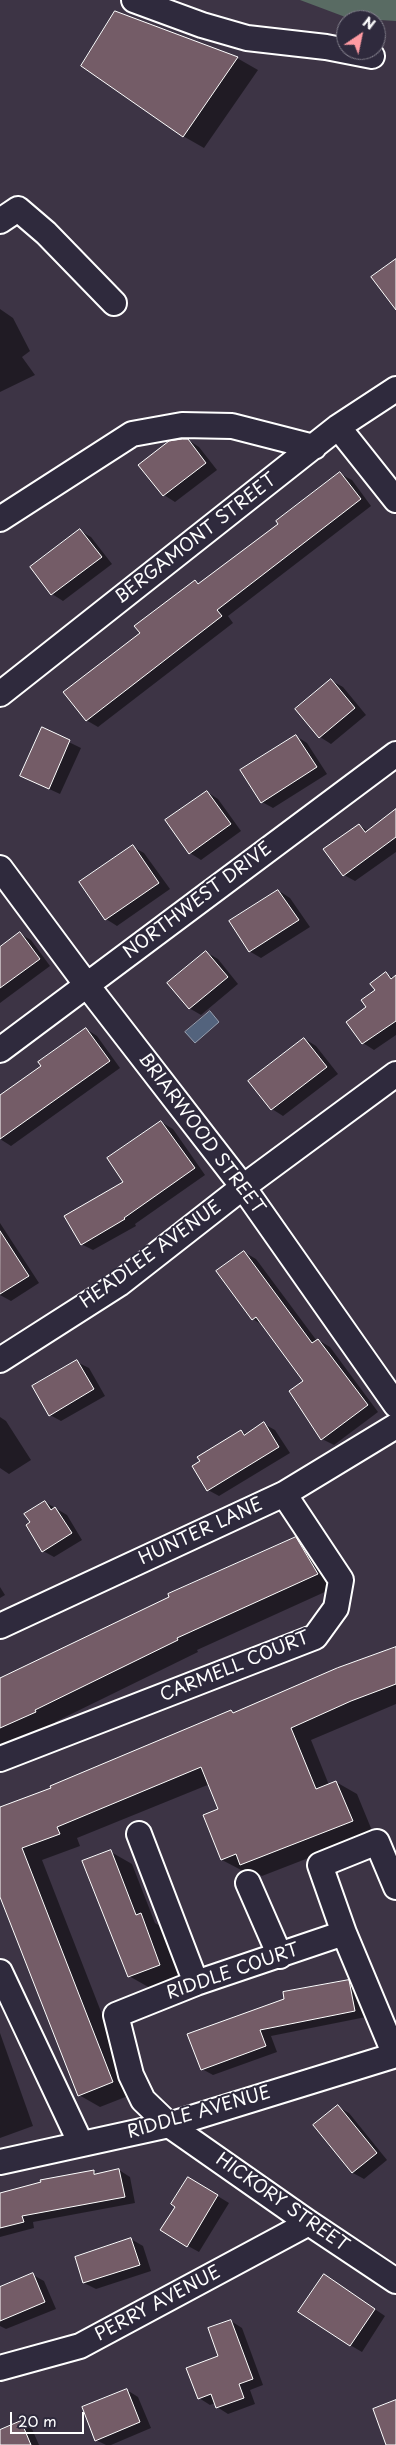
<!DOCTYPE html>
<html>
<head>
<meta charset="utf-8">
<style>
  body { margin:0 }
  #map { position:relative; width:396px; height:2445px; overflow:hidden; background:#3d3445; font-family:"Playpen Sans",sans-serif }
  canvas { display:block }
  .north { position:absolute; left:336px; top:10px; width:50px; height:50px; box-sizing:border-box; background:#2f2a3d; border:1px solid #827f8b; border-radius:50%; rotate:34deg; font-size:14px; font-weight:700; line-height:20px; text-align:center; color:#fff }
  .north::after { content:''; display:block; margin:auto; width:18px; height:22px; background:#ff9aa2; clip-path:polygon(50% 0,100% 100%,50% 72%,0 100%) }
  .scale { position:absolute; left:10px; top:2412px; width:74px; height:22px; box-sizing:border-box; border:2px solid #fff; border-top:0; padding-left:6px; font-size:15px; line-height:18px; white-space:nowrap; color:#fff; -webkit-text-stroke:4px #2f2a3d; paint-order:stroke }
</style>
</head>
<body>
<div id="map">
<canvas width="396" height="2445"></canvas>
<div class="north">N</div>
<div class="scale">20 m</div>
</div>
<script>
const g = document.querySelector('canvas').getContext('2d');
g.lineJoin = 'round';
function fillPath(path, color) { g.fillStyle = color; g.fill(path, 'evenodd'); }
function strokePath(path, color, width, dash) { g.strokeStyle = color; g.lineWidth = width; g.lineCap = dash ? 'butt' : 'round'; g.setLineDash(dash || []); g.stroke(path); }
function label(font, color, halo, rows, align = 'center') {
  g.font = font + ' "Playpen Sans",sans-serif'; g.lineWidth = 4; g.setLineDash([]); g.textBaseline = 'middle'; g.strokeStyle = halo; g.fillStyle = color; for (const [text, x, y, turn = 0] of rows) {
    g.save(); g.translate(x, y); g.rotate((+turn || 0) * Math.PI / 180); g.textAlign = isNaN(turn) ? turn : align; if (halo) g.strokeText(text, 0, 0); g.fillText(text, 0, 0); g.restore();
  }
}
const green = new Path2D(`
  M300,0h96v21l-48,-3z`);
const water = new Path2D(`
  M210,1011l9,11 -24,21 -10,-11z`);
const shadow = new Path2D(`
  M115,13l122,45 21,12 -54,78 -21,-12z
  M0,309l13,9 17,33 -8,6 13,18 -35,17z
  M188,440l11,7 18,23 -42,32 -11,-7z
  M340,474l12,6 19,26 -143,110 5,7 -135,104 -12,-7 55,-87 54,-51 5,2 80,-60z
  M80,531l11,6 21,27 -49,37 -11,-7 -20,-27z
  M332,681l11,6 23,28 -35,29 -11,-7z
  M42,729l39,19 -21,46 -28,-13z
  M296,736l11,7 20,31 -54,34 -11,-6z
  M207,792l11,7 23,32 -40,29 -11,-7 -23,-33z
  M396,810v42l-41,29 -11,-6 15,-50 9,6z
  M133,847l11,6 26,36 -53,37 -11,-7z
  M279,891l11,7 20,29 -49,31 -12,-7z
  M20,934l11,6 19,26 -50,37v-58l3,2z
  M206,952l12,7 20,25 -37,31 -12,-7z
  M386,974l8,4 2,-1v58l-22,15 -11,-7 5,-35z
  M86,1029l11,7 23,32 -109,78 -11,-7v-42l43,-30z
  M305,1039l11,7 22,28 -55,42 -11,-7z
  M161,1122l12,7 32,46 -70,49 1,2 -43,24 -12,-6 44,-62z
  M0,1223l39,60 -28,18 -11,-6z
  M244,1252l12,7 61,82 1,-1 12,7 48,65 -44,33 -12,-6 -18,-58 -40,-55 -11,-7z
  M77,1362l12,6 16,28 -44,25 -11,-6z
  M0,1417l6,4 25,39 -22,14 -9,-6z
  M264,1424l11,6 15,23 -71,43 -11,-6 -7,-28 40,-31 5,3z
  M45,1502l22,13 15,25 -28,17 -11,-6 -11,-28z
  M296,1538l20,12 22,36 -141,64 1,2 -143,70 1,2 -56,24v-69z
  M0,1587l5,8 -5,3z
  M396,1648v56l-85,36 18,45 7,-3 21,12 16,39 -111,43 -13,-7 -6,2 -21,-11 -2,-50 -10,-26 -133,54 3,8 -38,14 91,234 -33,13 -21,-12 -79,-202v-85l53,-19 178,-78 4,2z
  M111,1852l21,12 23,59 7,4 18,50 -30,11 -21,-12z
  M348,1981l12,6 6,30 -95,19 6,16 -64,23 -11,-6 -13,-34z
  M0,2033l33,93 -33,12z
  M338,2107l11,6 38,47 -23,19 -11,-6 -39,-47z
  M119,2170l11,7 5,26 -102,19 1,6 -34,9v-43l93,-23 5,3z
  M188,2178l41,25 -30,49 -11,-6 -11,-40z
  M131,2239l12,7 8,25 -55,18 -12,-6z
  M33,2275l11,6 12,28 -50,20 -6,-3v-38z
  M335,2282l50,34 -23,36 -12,-7z
  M231,2321l11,7 21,57 -13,5 5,14 -27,10 -11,-7 -2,-4 -5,2 -11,-7 21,-41z
  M127,2390l11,7 13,31 -40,17h-5l-10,-5z
  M21,2422l11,7 7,16h-39v-14z`);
const building = new Path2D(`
  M115,11l123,46 -55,80 -102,-71z
  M396,259v51l-25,-33z
  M183,439h5l18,24 -43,33 -25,-31 31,-24z
  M340,472l21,27 -144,111 5,6 -136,105 -23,-29 77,-59 -6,-7 61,-46 3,4 80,-60 -2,-3z
  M80,529l22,28 -51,38 -21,-28z
  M331,679l24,29 -36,30 -24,-29z
  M42,727l28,13 -21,49 -29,-13z
  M296,735l21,32 -56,36 -21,-33z
  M207,791l24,33 -42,30 -24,-34z
  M396,809v28l-53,39 -20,-27 36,-25 6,8z
  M133,845l26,38 -54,37 -26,-38z
  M278,890l21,30 -50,32 -20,-31z
  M20,932l20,27 -40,29v-41z
  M206,951l22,26 -39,32 -22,-26z
  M386,972l5,7 5,-4v46l-34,23 -16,-22 20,-15 -5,-7 14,-10 -5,-6z
  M86,1028l24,33 -110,78v-44l41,-29 -3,-4z
  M304,1038l23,29 -56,43 -23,-29z
  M161,1121l34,47 -71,50 1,1 -44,26 -17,-29 59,-34 -16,-24z
  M0,1231l29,45 -29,18z
  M244,1251l68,92 6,-4 50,66 -47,35 -32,-49 14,-10 -47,-64 -4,3 -36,-49z
  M77,1360l17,29 -45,27 -17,-30z
  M264,1422l15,25 -72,44 -15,-25 8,-5 -3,-4 44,-27 3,5z
  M45,1501l6,9 4,-3 17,26 -30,19 -16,-27 4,-3 -6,-8z
  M296,1537l22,37 -141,64 1,2 -143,70 1,2 -36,16v-50l169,-81 -1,-3z
  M396,1647v37l-45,17 -60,27 25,61 20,-8 17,40 -113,44 -4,-11 -15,6 -18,-45 15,-6 -17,-42 -144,60 3,7 -38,14 91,234 -35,14 -78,-199v-90l51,-19 -1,-2 181,-76 2,3 104,-45z
  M111,1850l25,65 5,-2 19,52 -32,12 -46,-116z
  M349,1980l6,31 -95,19 6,16 -65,24 -14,-36 97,-35 -1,-7z
  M338,2105l39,48 -25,20 -39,-48z
  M119,2169l6,28 -103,19 2,6 -24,6v-35l41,-11 -1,-2 54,-10v4z
  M188,2177l30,18 -31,52 -27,-17 15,-23 -4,-3z
  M131,2238l9,27 -57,18 -8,-26z
  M33,2273l12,29 -45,19v-34z
  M324,2274l51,35 -25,37 -52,-34z
  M231,2320l22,59 -14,5 5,14 -28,10 -5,-14 -13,5 -12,-31 32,-12 -10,-28z
  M127,2389l13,33 -45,19 -13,-34z
  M396,2400v45h-10l-13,-36z
  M21,2421l10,24h-31v-15z`);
const minor = new Path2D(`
  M134,0l68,25 45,13 79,9 46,9
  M0,221l18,-12 28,24 68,70
  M338,427l58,73
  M0,519l132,-85 50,-9 50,1 82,21
  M0,694l338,-267 58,-38
  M0,868l86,116 157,203 153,218
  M0,1050l396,-296
  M0,1360l119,-76 124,-97 153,-113
  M0,1626l284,-132 112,-68
  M0,1759l315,-122 21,-29 5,-28 -57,-86
  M139,1834l57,149
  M248,1883l32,73
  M344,1933l-24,-68 57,-23 19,45
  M0,1972l81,172
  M395,2055l-51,-122 -148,50 -80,32 15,60 12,25 26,25 140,98 87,58
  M0,2162l169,-37 227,-70
  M0,2368l80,-22 229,-123`);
const streetNames = [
  ["BERGAMONT STREET",196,539,-38],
  ["NORTHWEST DRIVE",198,901,-37],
  ["BRIARWOOD STREET",201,1134,53],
  ["HEADLEE AVENUE",151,1255,-36],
  ["HUNTER LANE",201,1532,-25],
  ["CARMELL COURT",235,1667,-22],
  ["RIDDLE COURT",233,1972,-19],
  ["RIDDLE AVENUE",199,2113,-16],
  ["HICKORY STREET",282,2203,35],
  ["PERRY AVENUE",158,2304,-28]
];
fillPath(green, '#596b63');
fillPath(water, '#53637d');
strokePath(water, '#98a1b1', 1);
fillPath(shadow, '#0007');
fillPath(building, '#745c67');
strokePath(building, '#fff', 1);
strokePath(minor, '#fff', 28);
strokePath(minor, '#2f2a3d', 24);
label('18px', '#fff', '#2f2a3d', streetNames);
</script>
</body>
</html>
